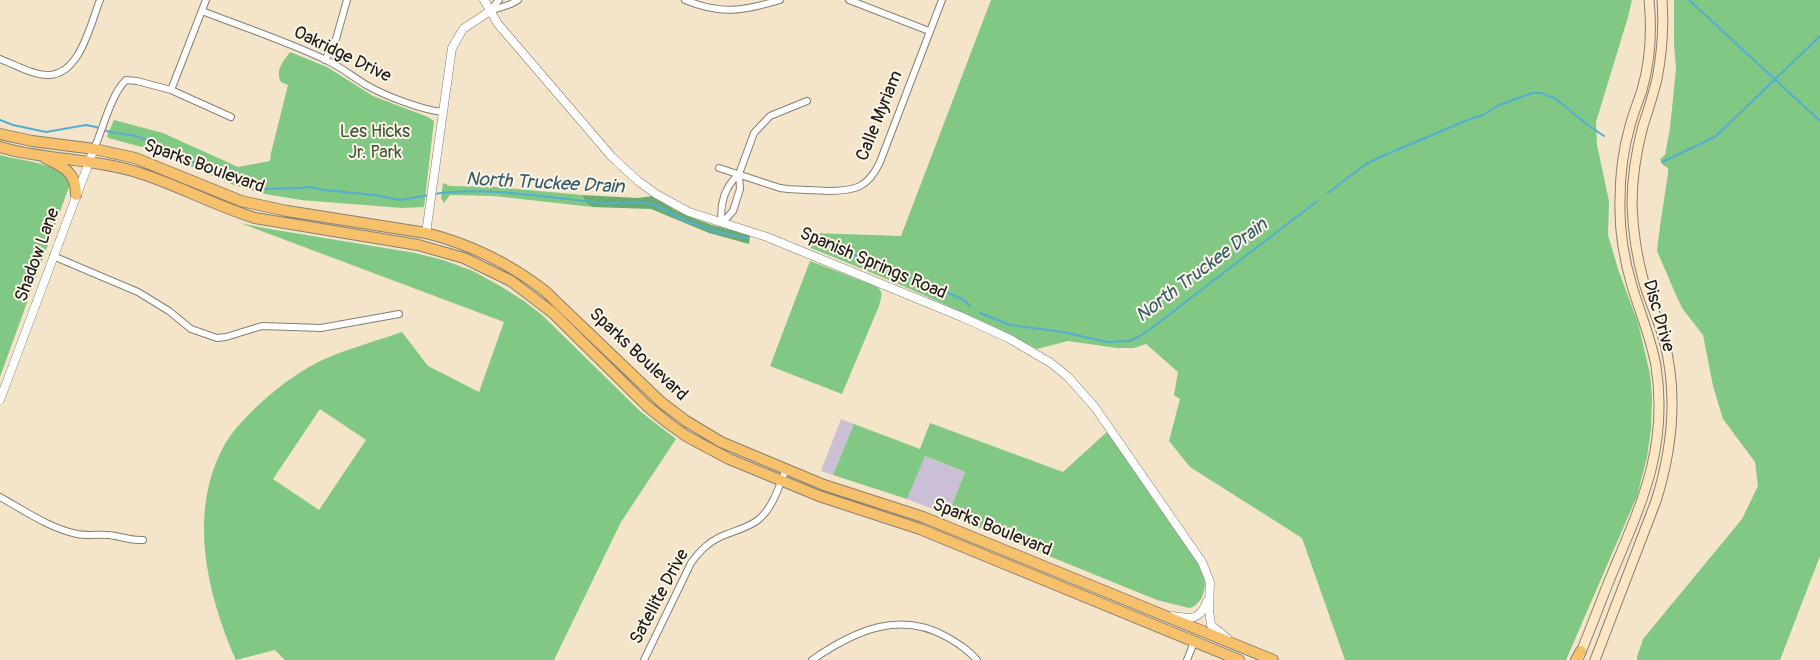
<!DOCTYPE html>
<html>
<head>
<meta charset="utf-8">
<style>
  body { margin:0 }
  canvas { display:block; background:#f4e4c9 }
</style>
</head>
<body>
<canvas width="1820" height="660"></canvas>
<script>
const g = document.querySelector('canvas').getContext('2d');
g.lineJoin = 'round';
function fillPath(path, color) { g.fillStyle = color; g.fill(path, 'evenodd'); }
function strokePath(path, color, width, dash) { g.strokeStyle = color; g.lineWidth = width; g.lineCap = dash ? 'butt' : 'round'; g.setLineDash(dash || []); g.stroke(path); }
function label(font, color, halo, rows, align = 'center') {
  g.font = font + ' Pangolin,sans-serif'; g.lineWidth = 4; g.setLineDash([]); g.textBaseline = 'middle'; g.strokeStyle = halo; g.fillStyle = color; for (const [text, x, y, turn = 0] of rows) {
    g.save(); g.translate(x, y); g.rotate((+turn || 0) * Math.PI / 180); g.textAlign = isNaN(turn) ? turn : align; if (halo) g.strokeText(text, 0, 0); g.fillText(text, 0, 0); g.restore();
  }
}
const industrial = new Path2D(`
  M841,419l13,5 -21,51 -12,-4z
  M924,456l41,16 -17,43 -41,-16z`);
const green = new Path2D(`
  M991,0h641l-4,17 -32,105 1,23 12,56 -1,34 10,34 20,54 12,51 2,23 -1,32 -4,28 -10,39 -71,164h-221l-43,-122 -112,-71 -21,-26 11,-42 -6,-4 4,-23 -32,-28 -12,4h-17l-49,-7 -31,8c-73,-38 -149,-70 -226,-101l1,-15 89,3z
  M1674,0h146v556l-40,104h-143v-3l6,-18 99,-120 16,-33 -3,-24 -32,-43 -10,-33 -10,-51 -21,-27 -6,-13 -19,-44 3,-25 8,-52v-6l-5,-3 -3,-6 5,-4 5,-27 6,-59 -2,-26z
  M290,52l37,15 46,29 55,21 6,4 -10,86 -22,1 -101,-8 -36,-6 -31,-9 -81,-35 -45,-12 -1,-2 7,-16 49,13 75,34 32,-6 1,-8 17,-68 -7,-3c-6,-12 2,-20 9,-30z
  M0,155c19,6 62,7 70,29l-70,193z
  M443,183l7,3 46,1 86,8 4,8 6,4 -98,-11 -44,-1 -6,8 -3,-5z
  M240,223l24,5 151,25 28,7 30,11 29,16 22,14 18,14 99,97 35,27 -55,83 -67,138h-269l-10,-10 -39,10c-29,-66 -49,-149 -11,-216 17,-28 56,-61 84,-77 28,-16 62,-24 93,-35l26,34 51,26 25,-70zM320,409l46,31 -47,70 -46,-31z
  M810,261l65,25c10,5 6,12 4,20l-37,88 -72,-28z
  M930,423l133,49 45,-41c21,30 42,61 63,91 11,17 28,36 33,56 3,11 -3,28 -15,30l-32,-8 -209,-85 17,-43 -40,-16 -18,43 -74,-24 21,-51 66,25z`);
const forest = new Path2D(`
  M582,195l56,3 15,-2 22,14 18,8 19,7 38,10 -1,9 -40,-11 -58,-24 -59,-2 -6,-4z`);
const stream = new Path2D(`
  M1689,0l131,121
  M0,120l13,5 33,7 40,-7 10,2 14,5 26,4 21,8 51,25 55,20 36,-1 11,-1 14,3 50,5 27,5 28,-5
  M1662,162l53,-25 105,-101
  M1328,193l38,-29 14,-7 90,-38 13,-4 16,-10 33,-12h9l15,6 29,24 19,13
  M434,194c54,-8 114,4 169,9 16,1 35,-2 50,1 33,18 56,28 94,34
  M813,242l44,14 22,14 33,8 23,9 27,12 8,7
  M980,313l30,12 53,7 44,10 22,-1 9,-4 11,-7 167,-128`);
const minor = new Path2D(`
  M685,0c36,15 59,11 95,0
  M849,0l80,31
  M490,10l9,-10
  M202,11c41,16 84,30 124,49 15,7 27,17 42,26 18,10 54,24 75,26
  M490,11l21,-7 7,-4
  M0,59c14,5 32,16 48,16 32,0 42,-50 52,-75
  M325,60l11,-21 11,-39
  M171,90l35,-90
  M94,149c9,-20 17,-55 32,-69l11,1 34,9 60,27
  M719,168l61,20 8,1c13,1 26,1 39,2 28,0 41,-3 53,-29l62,-162
  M739,174c-14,12 -20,31 -17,49l11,-12 7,-22 -1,-15 15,-41 16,-17 37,-15
  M53,256l85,36 31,19 22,18 26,9 9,-1 36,-11 59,2 78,-14
  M0,497c25,14 49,31 77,37 11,2 21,0 31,1 12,1 23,6 35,5
  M644,660l47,-97c10,-14 20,-23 36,-29 11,-4 22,-7 31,-14 15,-12 21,-34 28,-51
  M812,660c42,-29 87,-50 135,-23 12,7 20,12 30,23
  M1187,660l7,-18`);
const tertiary = new Path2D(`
  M484,0l14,24 114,133 26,24 18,13 33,18 78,25 195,80 48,22 41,24 17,14 26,29 108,156 8,20 -1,27 2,16 16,13
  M426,233l26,-185 11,-19 27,-18
  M0,400l94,-251
  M1173,616c18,3 27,5 34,-15`);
const secondary = new Path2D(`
  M1579,657c12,-29 23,-59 35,-88 30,-71 54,-124 42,-203 -5,-28 -16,-53 -24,-80 -8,-27 -13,-57 -12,-86 0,-24 3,-50 10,-74 3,-12 8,-24 12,-36 8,-28 10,-61 7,-90
  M1595,660l61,-159c16,-51 22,-108 8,-161 -5,-19 -14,-37 -20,-57 -7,-25 -11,-52 -12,-78 0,-26 4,-53 11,-79 5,-15 10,-31 14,-47 5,-26 7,-53 5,-79`);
const primary = new Path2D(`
  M0,134l32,7 62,8 41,9 106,43 46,10 139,22c44,11 83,30 119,58l116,111 25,19 35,21 103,43 99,32 350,143
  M0,147c43,13 89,11 133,24 41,12 80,34 122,47l163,27 46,13 47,23 42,32 94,93 21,17 18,13 43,23 90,37 101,33 319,131
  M45,158c19,9 31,14 31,37
  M1576,660l5,-9`);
const streetNames = [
  ["Oakridge Drive",342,55,26],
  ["Calle Myriam",880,116,-68],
  ["Sparks Boulevard",204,167,20],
  ["Shadow Lane",38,255,-70],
  ["Spanish Springs Road",873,264,23],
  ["Disc Drive",1658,316,74],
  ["Sparks Boulevard",638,355,43],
  ["Sparks Boulevard",992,528,22],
  ["Satellite Drive",660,597,-62]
];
const parkNames = [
  ["Les Hicks",375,132],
  ["Jr. Park",375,153]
];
const waterNames = [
  ["North Truckee Drain",545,184,3],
  ["North Truckee Drain",1202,271,-37]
];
fillPath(industrial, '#cbbfd5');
fillPath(green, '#81c884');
fillPath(forest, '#68ac72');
strokePath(stream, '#53aed1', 2);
strokePath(minor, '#888072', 8);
strokePath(tertiary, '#888072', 9);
strokePath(secondary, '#888072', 11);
strokePath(primary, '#888072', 12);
strokePath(minor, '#fff', 6);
strokePath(tertiary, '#fff', 8);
strokePath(secondary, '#fce6c4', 9);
strokePath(primary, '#f7c06b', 10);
label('18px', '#1c1c1c', '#fcf5e5', streetNames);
label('18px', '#3f5840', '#fcf5e5', parkNames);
label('italic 19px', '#355e6d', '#fcf5e5', waterNames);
</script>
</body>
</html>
